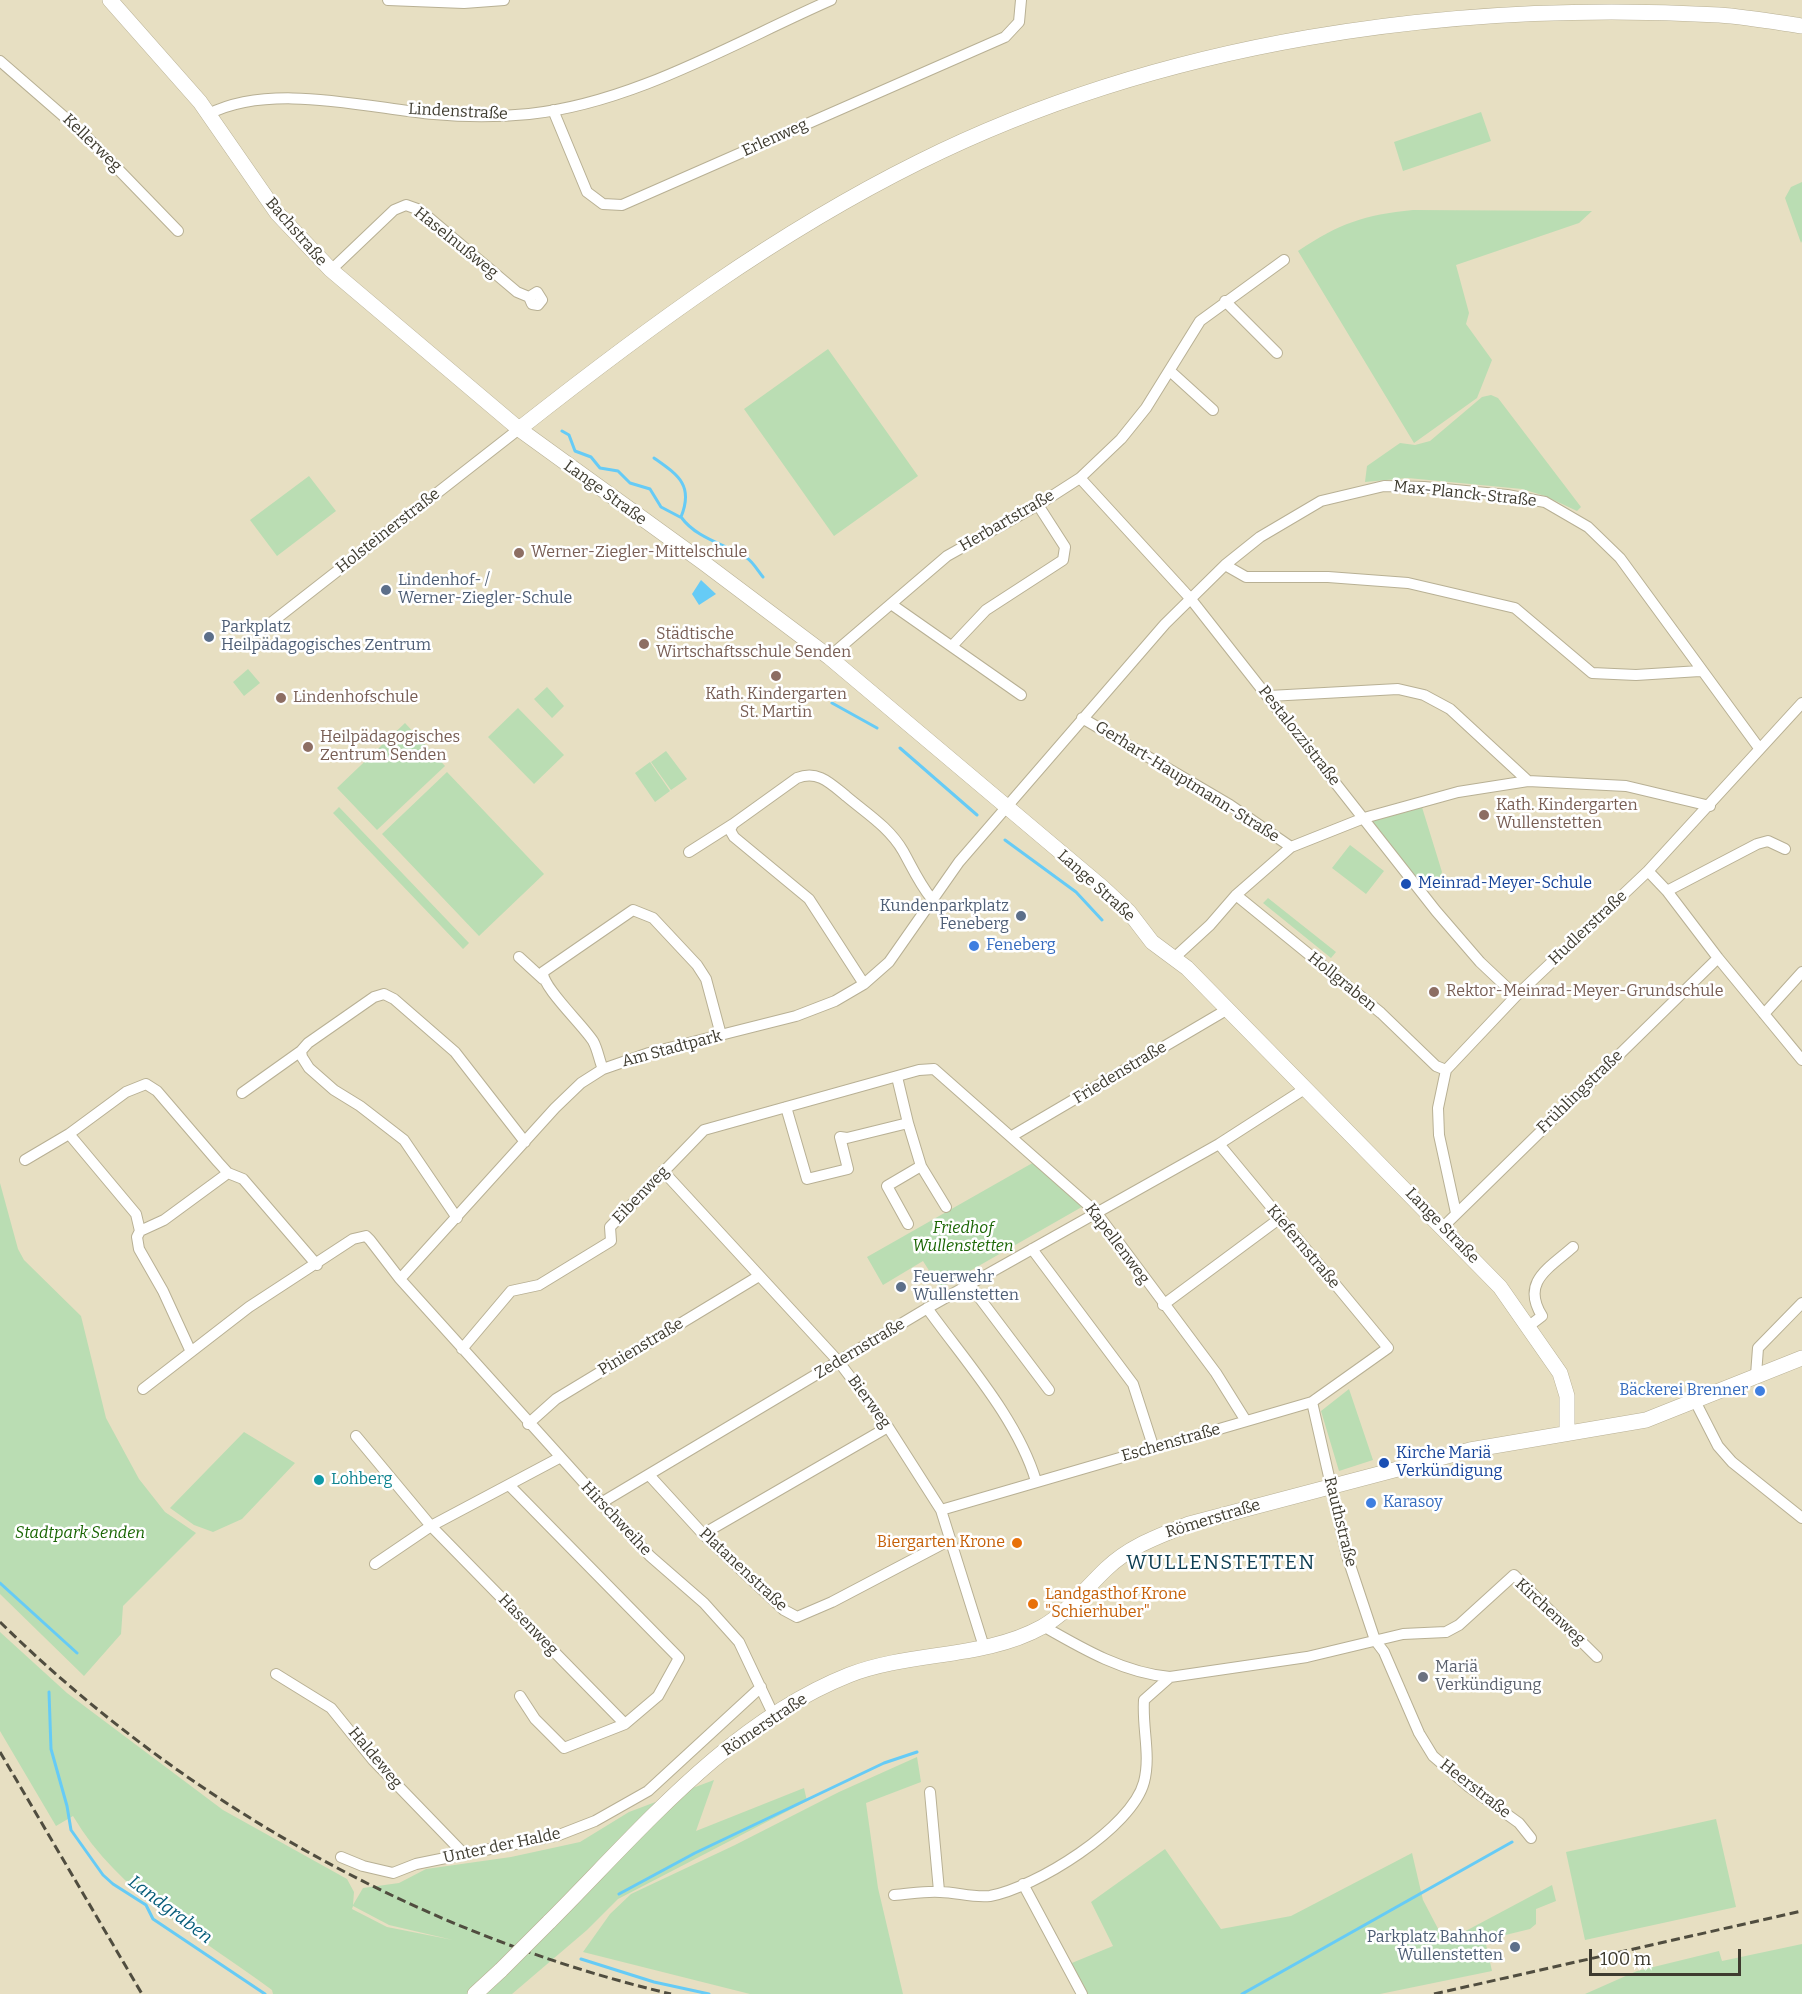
<!DOCTYPE html>
<html>
<head>
<meta charset="utf-8">
<style>
  body { margin:0 }
  #map { position:relative; width:1802px; height:1994px; overflow:hidden; background:#e7dfc2; font-family:Bitter,serif }
  canvas { display:block }
  .scale { position:absolute; left:1589px; top:1949px; width:152px; height:27px; box-sizing:border-box; border:3px solid #3e3b2f; border-top:0; padding-left:8px; font-size:18px; line-height:21px; white-space:nowrap; color:#3e3b2f; -webkit-text-stroke:4px #fff; paint-order:stroke }
</style>
</head>
<body>
<div id="map">
<canvas width="1802" height="1994"></canvas>
<div class="scale">100 m</div>
</div>
<script>
const g = document.querySelector('canvas').getContext('2d');
g.lineJoin = 'round';
function fillPath(path, color) { g.fillStyle = color; g.fill(path, 'evenodd'); }
function strokePath(path, color, width, dash) { g.strokeStyle = color; g.lineWidth = width; g.lineCap = dash ? 'butt' : 'round'; g.setLineDash(dash || []); g.stroke(path); }
function label(font, color, halo, rows, align = 'center') {
  g.font = font + ' Bitter,serif'; g.lineWidth = 5; g.setLineDash([]); g.textBaseline = 'middle'; g.strokeStyle = halo; g.fillStyle = color; for (const [text, x, y, turn = 0] of rows) {
    g.save(); g.translate(x, y); g.rotate((+turn || 0) * Math.PI / 180); g.textAlign = isNaN(turn) ? turn : align; if (halo) g.strokeText(text, 0, 0); g.fillText(text, 0, 0); g.restore();
  }
}
const green = new Path2D(`
  M1481,112l10,29 -88,30 -9,-29z
  M1802,182v59l-1,2 -16,-45 6,-11z
  M1413,210l179,1 -13,12 -123,42 13,48 -3,11 26,36 -15,38 -63,45 -116,-192c42,-28 66,-36 115,-41z
  M828,349l90,127 -84,60 -90,-127z
  M1491,395l7,3 83,109 -4,4 -32,-15 -23,-7 -114,-11 -43,4 2,-16 33,-23 15,2 15,-4 52,-44z
  M309,476l27,35 -59,45 -27,-36z
  M248,669l12,14 -16,13 -11,-14z
  M547,687l17,19 -12,12 -18,-19z
  M518,708l46,47 -30,29 -46,-47z
  M405,723l40,43 -68,64 -40,-42z
  M666,751l21,28 -16,11 -20,-28z
  M650,762l20,29 -15,11 -20,-29z
  M447,772l97,102 -65,62 -97,-102z
  M1421,804l21,68 -5,15 -15,4 -55,-72z
  M339,807l130,136 -6,6 -130,-136z
  M1350,845l34,26 -18,23 -34,-26z
  M1268,898l68,54 -5,6 -68,-55z
  M1036,1161l51,43 -147,84 -17,-27 -40,24 -16,-28z
  M0,1183l18,66 6,11 57,56 25,102 33,61 26,33 31,21 -73,73 -2,28 -37,42 -84,-82z
  M1349,1389l24,71 -34,11 -18,-60z
  M244,1432l51,31 -53,56 -29,13 -19,-7 -24,-17z
  M0,1632l67,61 156,117 124,69 7,13 -1,13 10,-17 36,-5 27,-14 85,-12 69,-15 49,-30 85,-32 -18,51 108,-43 3,13 -189,98 -31,31 -75,64h-239l-1,-4c-70,-52 -154,-97 -199,-174l-17,10 -56,-95zM353,1906l36,19 64,15 -66,-13 -35,-18z
  M917,1757l4,25 -55,21 12,85 25,106h-153l-167,-42 27,-38 21,-20 104,-49 104,-53z
  M1716,1819l20,88 -151,33 -19,-88z
  M1165,1849l56,80 70,-13 121,-63 11,47 22,42 107,-57 4,16 -20,8v15l-6,5 -45,11 7,31 -112,23h-298l-15,-29 46,-19 -22,-44z
  M1802,1944v50h-217l52,-23 82,-20 3,10z`);
const water = new Path2D(`
  M701,580l15,14 -17,11 -7,-11z`);
const stream = new Path2D(`
  M562,431l7,4 6,16 16,6 9,11 18,3 12,12 20,6 11,18 19,10
  M654,458c24,17 40,27 27,59 16,22 44,27 66,41 6,4 11,13 16,19
  M832,703l45,25
  M900,748l77,67
  M1005,840l71,52 26,28
  M0,1583l77,70
  M49,1692l2,57 16,57 4,24 32,45 10,9 33,21 7,14 112,75
  M619,1894l76,-41 189,-90 33,-11
  M581,1959l73,23 55,12
  M1242,1994l270,-152`);
const street = new Path2D(`
  M388,0l76,3 40,-3
  M0,61l84,73 94,97
  M553,110l34,82 16,12 19,1 383,-168 14,-15 2,-22
  M209,114c62,-32 159,-6 225,0 32,3 63,3 95,0 105,-11 206,-72 302,-114
  M331,270l63,-60 12,-5 14,5 97,82 12,5 3,7 6,1 4,-5 -5,-8 -8,5
  M1225,301l52,52
  M1170,371l43,39
  M1080,478l110,120 246,313 44,51 36,34
  M1225,565l21,12h82l80,6 107,25 77,65 44,2 64,-4
  M891,604l130,91
  M258,633l261,-204
  M952,646l34,-36 77,-50 2,-13 -27,-42
  M829,657l118,-101 91,-51 42,-27 41,-39 25,-31 54,-87 84,-61
  M1269,696l129,-7 26,6 26,14 78,72
  M1082,718l148,87 61,42
  M689,852l44,-28
  M1648,871l19,20 51,67 84,102
  M1667,891l90,-47 11,-3 17,8
  M1236,895l145,118 55,53 10,4
  M519,957l24,22
  M1174,958l36,-33 26,-30 55,-48 73,-29 94,-26 70,-11 98,5 84,20
  M864,984l-55,-85 -75,-62 -4,-7 3,-6 64,-46c21,-8 33,5 49,18 20,17 43,31 57,55 9,16 16,32 28,47
  M1764,1014l38,-42
  M603,1069c-4,-9 -5,-19 -10,-28 -11,-17 -51,-54 -50,-69l90,-62 20,8 44,47 9,14 15,56
  M242,1093l59,-42
  M786,1107l21,72 41,-10 -8,-32 7,1 61,-15 -11,-46
  M908,1123l13,43 25,41
  M1012,1136l216,-127
  M25,1160l44,-26
  M663,1171l176,191 49,65 53,83 43,137
  M1456,1213l-17,-78 -1,-27 8,-38 70,-74 132,-125 154,-168
  M457,1218l-53,-78 -44,-34 -26,-16 -25,-22 -7,-11 -1,-6 7,-8 66,-46 10,-3 10,5 61,53 70,90
  M908,1224l-21,-38 34,-20
  M1443,1227l275,-269
  M140,1231l24,-11 64,-47
  M1032,1249l101,135 21,65
  M969,1284l80,106
  M1163,1305l116,-86
  M927,1308c38,53 90,110 109,173
  M1529,1326l13,-10c-21,-34 6,-47 31,-69
  M462,1349l49,-58 28,-6 72,-44 -1,-14 94,-97 215,-60 15,-1 162,143 120,161 30,48
  M191,1352l-28,-61 -24,-42 -2,-12 3,-6 -4,-17 -67,-80 57,-42 20,-8 11,7 61,71 10,11 15,6 74,86
  M1756,1375l2,-27 44,-45
  M143,1389l106,-82 104,-68 13,-3 4,4 30,39
  M1695,1401l23,45 14,16 70,56
  M1312,1402l35,154 28,84 9,12 35,81 14,23 36,31 50,36 12,15
  M528,1424l28,-25 203,-123
  M356,1436l75,90 194,198
  M649,1475l54,59 81,76 13,7 35,-15 118,-62
  M509,1485l170,173 -21,38 -33,28 -61,24 -29,-29 -15,-23
  M601,1503l330,-197 288,-162 87,-56
  M941,1510l371,-108 76,-54 -169,-204
  M703,1534l185,-107
  M375,1564l56,-38 128,-68
  M1043,1626c40,23 81,47 127,51l137,-20 96,-23 43,-2 13,-7 55,-50 83,82
  M276,1674l55,34 42,52 91,94
  M774,1716l-35,-74 -35,-39 -54,-47 -250,-277 155,-171 26,-25 22,-14 46,-16 147,-37 39,-15 29,-17 25,-22 70,-100 206,-238 60,-59 35,-28 61,-36 63,-15 40,1 83,8 38,7 43,25 32,31 139,190
  M930,1792l9,99
  M341,1857l22,9 30,7 23,-9 143,-29 36,-14 53,-30 113,-104
  M1023,1884l59,110
  M894,1895c15,-1 31,-4 46,-3 16,0 33,6 50,4 45,-8 142,-68 154,-114 7,-27 -2,-54 0,-82l26,-23`);
const secondary = new Path2D(`
  M110,0l90,102 77,111 54,57 188,159 185,134 125,94 273,230 27,25 23,30 35,26 313,319 60,86 7,23v37
  M519,429c127,-100 255,-195 400,-267 243,-121 530,-162 800,-147 28,2 56,7 83,11
  M549,1922c90,-90 179,-199 300,-247 62,-24 135,-16 193,-48 26,-15 43,-38 64,-58 24,-23 53,-33 83,-45l281,-74 176,-30 156,-62
  M475,1994l26,-24`);
const rail = new Path2D(`
  M0,1622c183,180 421,313 671,372
  M0,1752l142,242
  M1434,1994l368,-83`);
const secondaryBridge = new Path2D(`
  M501,1970l48,-48`);
const markers = [
  [519,553,6,"#8d6e63"],
  [386,590,6,"#5c6f8a"],
  [209,637,6,"#5c6f8a"],
  [644,644,6,"#8d6e63"],
  [776,676,6,"#8d6e63"],
  [281,698,6,"#8d6e63"],
  [308,747,6,"#8d6e63"],
  [1484,815,6,"#8d6e63"],
  [1406,884,6,"#1a4fb4"],
  [1021,916,6,"#5c6f8a"],
  [974,946,6,"#3f7fe0"],
  [1434,992,6,"#8d6e63"],
  [901,1287,6,"#5c6f8a"],
  [1760,1391,6,"#3f7fe0"],
  [1384,1463,6,"#1a4fb4"],
  [319,1480,6,"#0f9aa8"],
  [1371,1503,6,"#3f7fe0"],
  [1017,1543,6,"#e8710a"],
  [1033,1604,6,"#e8710a"],
  [1423,1677,6,"#6b7280"],
  [1515,1947,6,"#5c6f8a"]
];
const streetNames = [
  ["Lindenstraße",458,112,3],
  ["Erlenweg",775,138,-24],
  ["Kellerweg",92,143,44],
  ["Bachstraße",296,232,49],
  ["Haselnußweg",456,243,39],
  ["Lange Straße",605,493,36],
  ["Max-Planck-Straße",1465,494,6],
  ["Herbartstraße",1007,521,-30],
  ["Holsteinerstraße",388,531,-38],
  ["Pestalozzistraße",1299,736,52],
  ["Gerhart-Hauptmann-Straße",1187,782,32],
  ["Lange Straße",1096,886,42],
  ["Hudlerstraße",1588,928,-43],
  ["Hollgraben",1342,982,39],
  ["Am Stadtpark",672,1049,-15],
  ["Friedenstraße",1120,1073,-31],
  ["Frühlingstraße",1580,1092,-44],
  ["Eibenweg",641,1195,-46],
  ["Lange Straße",1442,1226,46],
  ["Kapellenweg",1117,1244,53],
  ["Kiefernstraße",1303,1247,50],
  ["Pinienstraße",641,1347,-31],
  ["Zedernstraße",860,1349,-31],
  ["Bierweg",869,1402,54],
  ["Eschenstraße",1171,1443,-16],
  ["Hirschweihe",616,1519,47],
  ["Römerstraße",1213,1519,-17],
  ["Rauthstraße",1340,1522,76],
  ["Platanenstraße",743,1570,43],
  ["Kirchenweg",1550,1612,43],
  ["Hasenweg",528,1625,46],
  ["Römerstraße",765,1725,-34],
  ["Haldeweg",375,1758,50],
  ["Heerstraße",1475,1789,38],
  ["Unter der Halde",502,1846,-12]
];
const educationNames = [
  ["Werner-Ziegler-Mittelschule",531,553],
  ["Städtische",656,635],
  ["Wirtschaftsschule Senden",656,653],
  ["Kath. Kindergarten",776,695,"center"],
  ["St. Martin",776,713,"center"],
  ["Lindenhofschule",293,698],
  ["Heilpädagogisches",320,738],
  ["Zentrum Senden",320,756],
  ["Kath. Kindergarten",1496,806],
  ["Wullenstetten",1496,824],
  ["Rektor-Meinrad-Meyer-Grundschule",1446,992]
];
const serviceNames = [
  ["Lindenhof- /",398,581],
  ["Werner-Ziegler-Schule",398,599],
  ["Parkplatz",221,628],
  ["Heilpädagogisches Zentrum",221,646],
  ["Kundenparkplatz",1009,907,"right"],
  ["Feneberg",1009,925,"right"],
  ["Feuerwehr",913,1278],
  ["Wullenstetten",913,1296],
  ["Parkplatz Bahnhof",1503,1938,"right"],
  ["Wullenstetten",1503,1956,"right"]
];
const transitNames = [
  ["Meinrad-Meyer-Schule",1418,884],
  ["Kirche Mariä",1396,1454],
  ["Verkündigung",1396,1472]
];
const shopNames = [
  ["Feneberg",986,946],
  ["Bäckerei Brenner",1748,1391,"right"],
  ["Karasoy",1383,1503]
];
const parkNames = [
  ["Friedhof",963,1229],
  ["Wullenstetten",963,1247],
  ["Stadtpark Senden",80,1534]
];
const cultureNames = [
  ["Lohberg",331,1480]
];
const foodNames = [
  ["Biergarten Krone",1005,1543],
  ["Landgasthof Krone",1045,1595,"left"],
  ["\"Schierhuber\"",1045,1613,"left"]
];
const worshipNames = [
  ["Mariä",1435,1668],
  ["Verkündigung",1435,1686]
];
const waterNames = [
  ["Landgraben",170,1910,37]
];
const quarterNames = [
  ["WULLENSTETTEN",1221,1563]
];
fillPath(green, '#baddb3');
fillPath(water, '#66cbf6');
strokePath(stream, '#66cbf6', 3);
strokePath(street, '#b8b094', 12);
strokePath(secondary, '#b8b094', 16);
strokePath(street, '#fff', 10);
strokePath(secondary, '#fff', 15);
strokePath(rail, '#504d3f', 3, [9, 4.5]);
strokePath(secondaryBridge, '#b8b094', 16, []);
strokePath(secondaryBridge, '#fff', 15);
for (const [x, y, r, color] of markers) { const dot = new Path2D(); dot.arc(x, y, r, 0, 2 * Math.PI); g.fillStyle = color; g.fill(dot); strokePath(dot, '#fff', 2); }
label('16px', '#3e3b2f', '#fff', streetNames);
label('16px', '#785e54', '#fff', educationNames, 'left');
label('16px', '#4e5e75', '#fff', serviceNames, 'left');
label('16px', '#164399', '#fff', transitNames, 'left');
label('16px', '#366cbe', '#fff', shopNames, 'left');
label('italic 16px', '#1a6604', '#fff', parkNames);
label('16px', '#0d838f', '#fff', cultureNames, 'left');
label('16px', '#c56008', '#fff', foodNames, 'right');
label('16px', '#5b616d', '#fff', worshipNames, 'left');
label('italic 18px', '#075d7a', '#fff', waterNames);
g.letterSpacing = '1.5px';
label('20px', '#0d3d51', '#fff', quarterNames);
g.letterSpacing = '0px';
</script>
</body>
</html>
